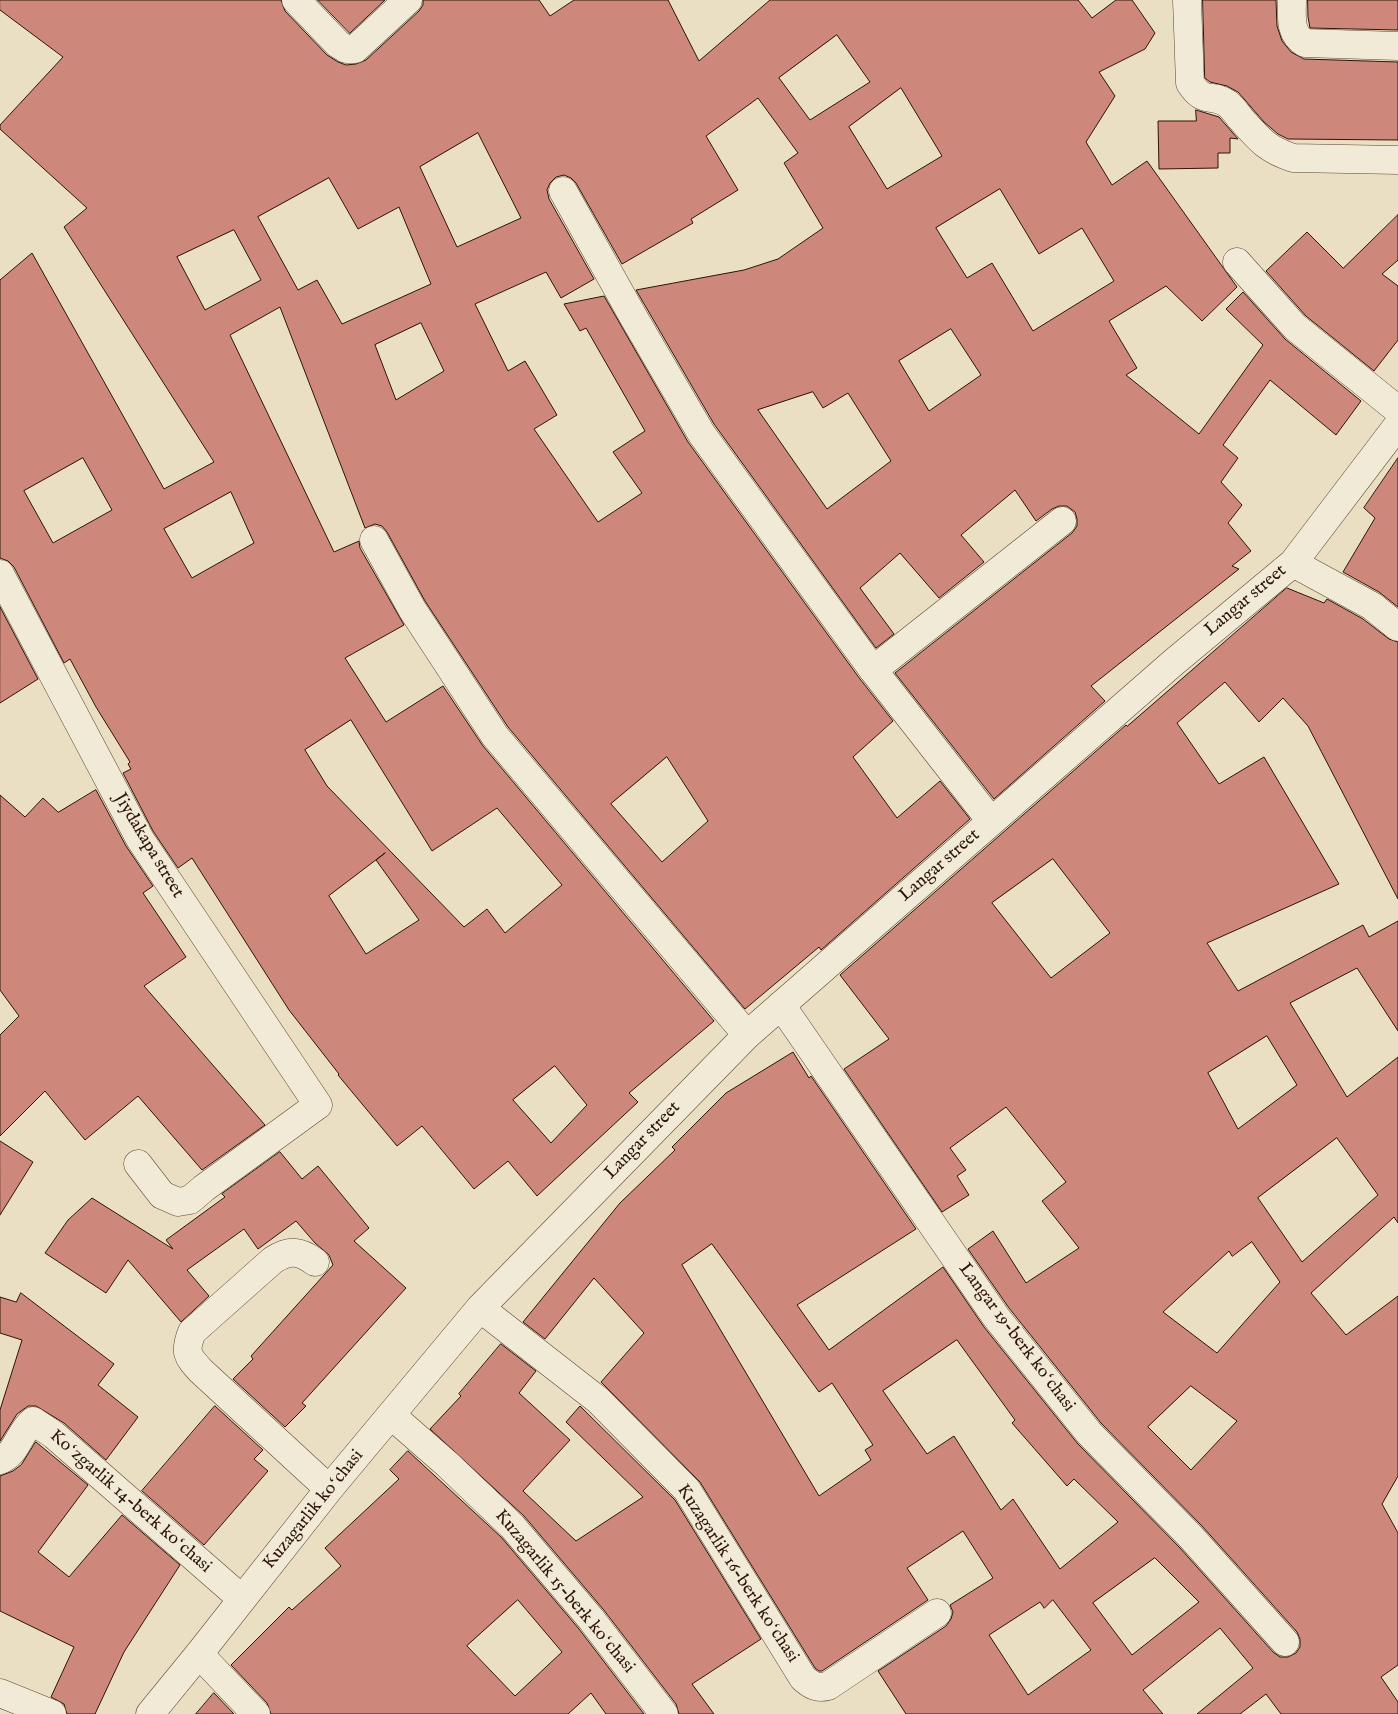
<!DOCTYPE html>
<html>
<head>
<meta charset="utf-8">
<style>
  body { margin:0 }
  canvas { display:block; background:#eadfc2 }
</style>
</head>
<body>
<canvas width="1398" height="1714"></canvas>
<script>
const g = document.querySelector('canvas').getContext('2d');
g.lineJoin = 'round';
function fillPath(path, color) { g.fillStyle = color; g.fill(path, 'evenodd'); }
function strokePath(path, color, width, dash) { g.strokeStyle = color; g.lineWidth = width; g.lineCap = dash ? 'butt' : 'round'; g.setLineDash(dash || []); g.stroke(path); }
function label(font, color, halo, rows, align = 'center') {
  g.font = font + ' "IM FELL English",serif'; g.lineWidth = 4.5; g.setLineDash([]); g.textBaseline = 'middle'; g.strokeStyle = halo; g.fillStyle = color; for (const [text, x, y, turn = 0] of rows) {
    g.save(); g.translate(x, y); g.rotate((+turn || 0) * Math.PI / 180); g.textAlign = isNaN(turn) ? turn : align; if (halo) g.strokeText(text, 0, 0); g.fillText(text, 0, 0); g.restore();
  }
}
const building = new Path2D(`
  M0,0h281l4,11 42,44 11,7 8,3 10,-1 10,-4 53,-49 4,-6v-5h116l11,16 24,-16h94l31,61 71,-61h308l14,18 24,-18h16l23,33 -10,16 -46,23 16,24 -29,46 26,43 35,-24 90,126 -35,34 -36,-35 -57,35 28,47 -11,7 73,59 64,-89 -37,-36 17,-17 42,47 76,62 -25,34 -66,-55 -47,65 15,13 -17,24 21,23 -14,18 23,28 -19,15 7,3 -148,117 14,15 -111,98 -99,-126 177,-140 5,-7v-7l-2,-7 -8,-6h-8l-7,3 -16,12 -21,-31 -54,45 23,27 -45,36 -39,-45 -40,35 34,46 -18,14 -162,-224 -78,-134 108,-20 34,-11 45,-31 -39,-65 14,-10 -40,-55 -52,38 32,54 -47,29 2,4 -71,41 -46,-81 -5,-5 -7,-3 -8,2 -6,6 -3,7 2,9 45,80 -33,19 -15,-26 -71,32 33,67 17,-10 32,54 -23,14 64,93 44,-29 -29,-41 32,-21 -59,-103 -6,3 -16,-27 40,-8 84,146 172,237 33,42 -40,36 44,61 43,-37 30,38 -149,131 -2,-3 -74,62 -237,-282 -83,-126 -38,-69 -5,-6 -7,-2 -10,4 -85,-221 -50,28 104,217 25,-11 1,7 44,77 -59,33 41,64 57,-36 40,60 231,275 -85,72 9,9 -101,94 -29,-35 -34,28 -52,-63 -25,20 -59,-71 1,-1 -50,-64 -97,-152 -14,10 -25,-37 -30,-58 8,-4 -3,-5 2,-2 -34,-55 -26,-48 -6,4 -50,-96 -6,-6 -8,-3v-278l32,-27 132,236 50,-27 -150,-235 23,-19 -87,-79v-4l63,-68 -63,-47zM837,35l33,47 -60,38 -31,-42zM901,88l41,68 -55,33 -38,-62zM478,133l43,85 -64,29 -37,-80zM329,178l29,51 41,-22 32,77 -89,40 -25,-44 -19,10 -40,-73zM1000,189l39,65 43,-26 32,53 -81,50 -41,-68 -25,15 -31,-50zM234,230l27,50 -56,30 -28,-53zM421,323l23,48 -48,29 -21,-55zM951,329l30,46 -52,36 -30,-50zM813,392l10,16 25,-15 43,68 -64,48 -69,-99zM83,458l29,52 -59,33 -29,-52zM231,492l23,51 -62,35 -28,-49zM351,720l81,131 65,-43 65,77 -57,48 -18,-24 -23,18 -137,-141 -22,-36zM667,757l41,64 -46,41 -51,-58zM385,853l-9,7 43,60 -53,34 -37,-58zM555,1066l32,39 -36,38 -38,-43z
  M318,0h67l-35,33z
  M1203,0h73l1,26 5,15 9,11 13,7 94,3v78l-110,-1 -10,-5 -14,-12 -26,-30 -11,-6 -17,-4 -5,-4z
  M1308,0h90v30l-88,-2 -2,-11z
  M1196,110l23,7 19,22 -8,-1v15h-12v15l-59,1 -1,-48h38z
  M1398,215v45l-16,14 16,12v54l-24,31 -68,-55 -40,-45 41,-39 36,36z
  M1398,458v149l-19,-15 -36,-20 32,-54 -11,-10z
  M1287,588l37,15 3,-4 36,20 26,20 9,3v257l-90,-173 -25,-28 -24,24 -34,-40 -48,41 42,61 45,-27 75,127 -132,59 31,48 125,-66 6,12 29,-16v110l-41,-63 -67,35 57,94 51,-40v166l-4,-6 -83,76 35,42 52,-39v180l-16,28 16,29v132l-17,12 17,25v12h-117l-15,-20 -26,20h-43l56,-46 -33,-40 -77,62 20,24h-257l-28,-43 68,-45 5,-7 2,-7 -3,-7 43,-27 -30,-47 -56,37 21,32 -106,71h-3l-4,-3 -115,-186 -99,-100 43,-49 -50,-55 -49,61 -22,-17 97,-119 55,-53 -3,-3 54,-54 67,-41 16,26 2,-2 105,153 -119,76 32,45 114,-83 41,60 94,117 102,104 93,104 7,5h8l8,-4 4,-6v-8l-3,-7 -95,-106 -101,-103 -92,-115 -41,-59 25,-18 33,52 53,-35 -37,-47 24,-19 -60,-75 -56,41 16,22 -9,6 12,19 -27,17 -98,-143 45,-30 -49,-64 286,-250 1,1zM1053,859l57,74 -59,45 -59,-75zM1267,1036l30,49 -59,44 -30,-56zM1337,1138l41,57 -76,67 -44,-64zM1252,1242l28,40 -63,71 -54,-41 66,-61 3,5zM712,1244l107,148 13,-9 41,62 -8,5 6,10 -52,36 -137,-231zM957,1340l58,80 -3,3 55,63 7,-7 44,43 -58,47 -47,-70 -12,11 -47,-74 -27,18 -44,-63zM1191,1386l46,35 -46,49 -43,-43zM1155,1558l44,44 -67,53 -39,-52zM1053,1600l38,50 -63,45 -39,-60 51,-33 4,6z
  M0,607l38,72 -38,24z
  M96,790l30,56 27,40 -10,7 43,64 -42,29 121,139 -63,45 -64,-74 -53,44 -40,-49 -45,45v-101l19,-19 -19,-26v-195l25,22 18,-19 15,14z
  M0,1141l33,21 -33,53z
  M280,1152l22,27 16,-13 51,62 -15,13 52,47 -104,115 4,3 -21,21 -52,-48 20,-20 -2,-3 82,-91 -4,-10 -14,-12 -19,-22 -38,28 -14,-20 -57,41 22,26 -28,26 -53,-62 -22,33 -61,-40 23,-33 24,-22 81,51 -7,-9 59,-43 -3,-3z
  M21,1293l93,71 -16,21 40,32 -32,43 -42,-37 -28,-17h-8l-11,8 -17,27v-31l22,-70 -22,-7v-36l16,5z
  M501,1344l35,27 -17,22 51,47 -47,51 53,50 67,-44 -77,-75 14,-16 95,94 86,139 -69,45 22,30h-35l-3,-10 -73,-95 -79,-93 -94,-87 31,-33 -2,-2z
  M215,1406l48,44 -9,9 14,12 -64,74 -62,-54z
  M36,1442l52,43 -50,67 31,25 53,-62 58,50 -56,87 -29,62h-28l-3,-10 -13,-7 23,-50 -74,-36v-135l13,-5 8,-6z
  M408,1451l93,86 78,92 65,85h-38l-15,-21 -23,21h-297l-4,-11 -36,-38 58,-58 3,3 49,-44 -16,-18 74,-69 -9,-9zM518,1600l44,52 -47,44 -48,-50z
  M214,1693l20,21h-38z`);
const minor = new Path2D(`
  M296,0l42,44 8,5h9l53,-49
  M1187,0l3,83c15,23 22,9 38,21 5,4 9,10 13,15 18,20 25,30 52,39l105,2
  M1292,0c0,16 -3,34 13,43l93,3
  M563,191l71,127 67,115 172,237 118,151
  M1237,262l58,65 103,83
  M374,540l38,69 83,127 252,299
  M1293,563l79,43 26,21
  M0,574l140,265 178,266 -114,83 -14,12 -12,2 -16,-7 -24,-31
  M873,670l189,-149
  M781,1005l215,312 93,116 102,104 94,105
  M315,1262c-16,-12 -26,-12 -42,-2l-81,72c-8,20 -5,24 9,39l128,118
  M480,1308l118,92 89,90 116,188c8,7 14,11 25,8l109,-73
  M391,1415l56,49 65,62 79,93 73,95
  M0,1460c17,-6 19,-28 33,-39l21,14 188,164
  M199,1654l57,60
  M0,1693l52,21
  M150,1714l49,-60 130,-165 151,-181 267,-273 427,-373 119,-99 105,-138`);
const streetNames = [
  ["Langar street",1246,601,-40],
  ["Jiydakapa street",148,846,59],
  ["Langar street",940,866,-41],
  ["Langar street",643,1141,-46],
  ["Langar 19-berk koʻchasi",1016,1338,53],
  ["Koʻzgarlik 14-berk koʻchasi",130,1502,41],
  ["Kuzagarlik koʻchasi",314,1510,-51],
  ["Kuzagarlik 16-berk koʻchasi",737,1574,57],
  ["Kuzagarlik 15-berk koʻchasi",564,1592,50]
];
fillPath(building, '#ce887b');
strokePath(building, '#2e1407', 1);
strokePath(minor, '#5d4736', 29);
strokePath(minor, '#f1ead7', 28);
label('18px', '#2e1407', '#f1ead7', streetNames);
</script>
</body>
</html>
